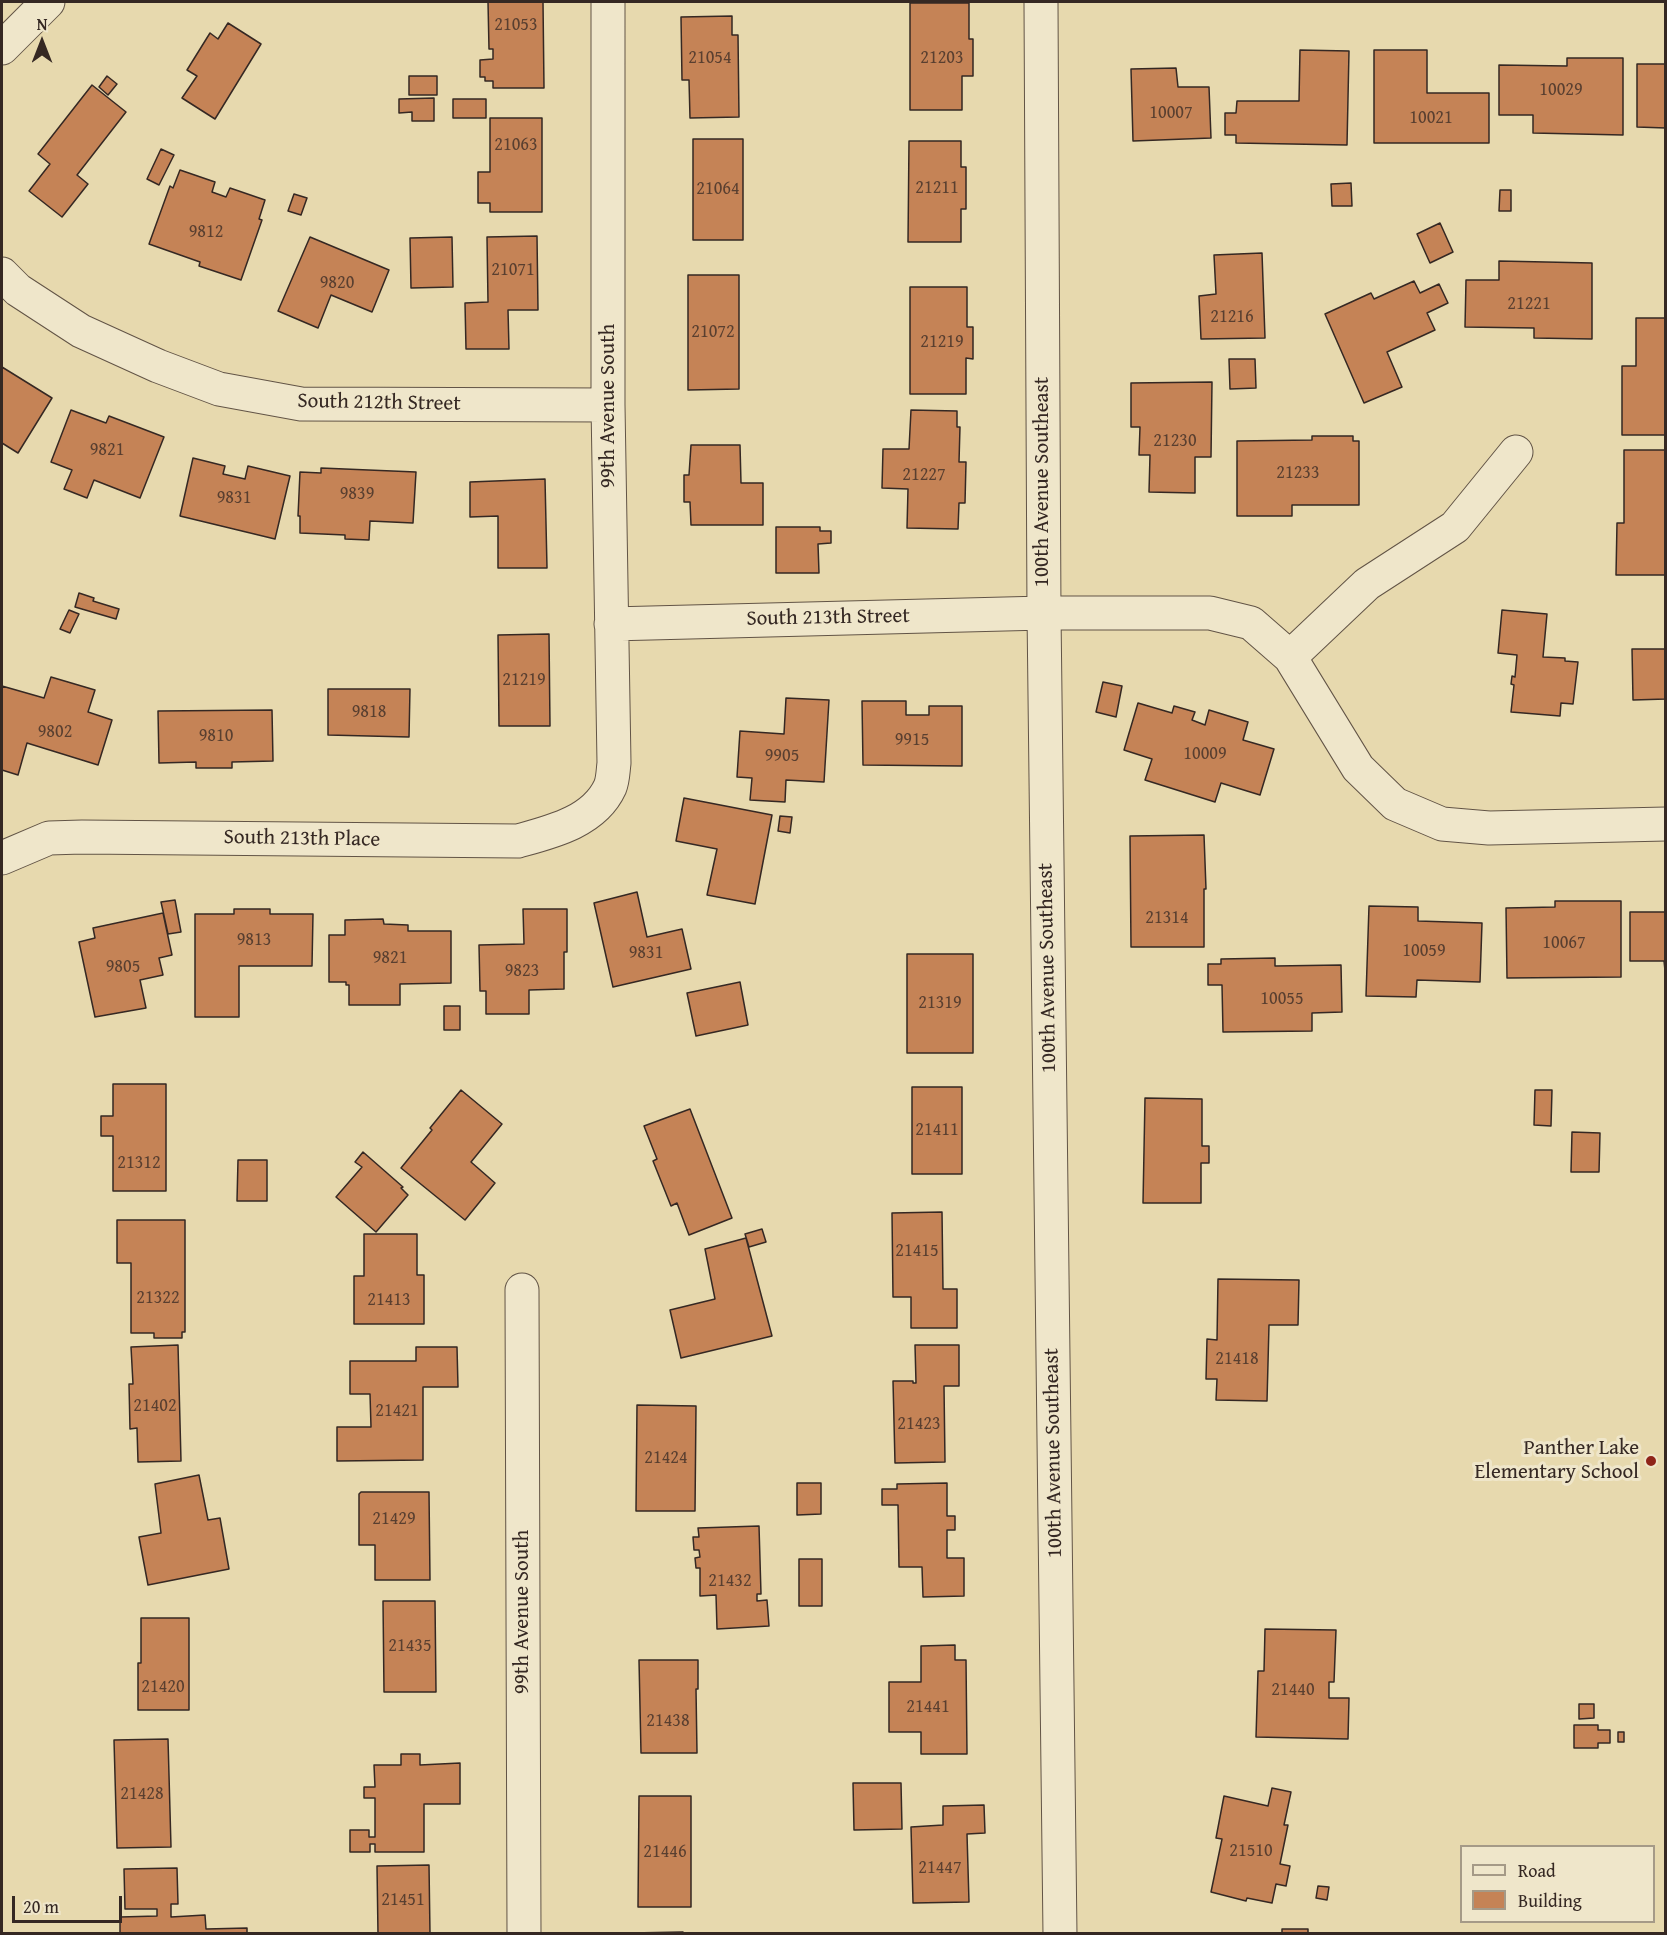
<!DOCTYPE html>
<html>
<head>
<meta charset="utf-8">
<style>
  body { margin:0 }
  #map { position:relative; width:1667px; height:1935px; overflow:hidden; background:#e7d9ae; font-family:"Gentium Book Plus",serif }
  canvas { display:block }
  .frame { position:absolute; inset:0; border:3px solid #352823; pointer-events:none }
  .legend { position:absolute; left:1460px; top:1845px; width:195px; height:78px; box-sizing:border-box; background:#efe6ca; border:2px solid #a59a87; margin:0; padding:8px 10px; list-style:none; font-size:18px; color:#352823 }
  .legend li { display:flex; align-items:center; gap:12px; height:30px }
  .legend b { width:30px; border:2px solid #a59a87 }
  .north { position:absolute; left:12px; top:12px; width:60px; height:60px; -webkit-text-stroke:4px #efe6ca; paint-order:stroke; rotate:0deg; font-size:16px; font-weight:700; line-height:24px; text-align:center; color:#352823 }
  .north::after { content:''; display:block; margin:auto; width:21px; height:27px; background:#352823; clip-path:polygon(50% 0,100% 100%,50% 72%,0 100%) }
  .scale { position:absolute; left:12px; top:1896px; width:110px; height:27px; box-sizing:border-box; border:3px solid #352823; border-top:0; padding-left:8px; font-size:18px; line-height:21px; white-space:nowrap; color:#352823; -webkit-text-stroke:4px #efe6ca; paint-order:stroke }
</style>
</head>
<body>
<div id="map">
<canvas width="1667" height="1935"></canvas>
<div class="frame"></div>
<ul class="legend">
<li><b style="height:8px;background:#efe6ca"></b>Road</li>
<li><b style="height:16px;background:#c58356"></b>Building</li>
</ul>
<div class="north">N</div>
<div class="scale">20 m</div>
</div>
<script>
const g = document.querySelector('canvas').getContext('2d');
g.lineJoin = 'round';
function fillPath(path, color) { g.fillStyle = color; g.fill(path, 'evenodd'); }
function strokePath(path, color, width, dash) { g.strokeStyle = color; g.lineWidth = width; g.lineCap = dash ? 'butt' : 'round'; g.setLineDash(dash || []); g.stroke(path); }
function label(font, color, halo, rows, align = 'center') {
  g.font = font + ' "Gentium Book Plus",serif'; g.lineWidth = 6; g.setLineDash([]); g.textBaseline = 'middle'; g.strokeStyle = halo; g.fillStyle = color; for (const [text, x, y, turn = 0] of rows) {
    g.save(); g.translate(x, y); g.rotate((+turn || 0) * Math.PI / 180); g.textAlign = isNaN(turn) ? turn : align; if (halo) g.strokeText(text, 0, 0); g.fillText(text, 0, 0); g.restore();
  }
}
const building = new Path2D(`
  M488,2h55l1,86h-51v-7h-8v-4h-5v-17l13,-1v-10h-4z
  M910,3h59v36h4v37h-11v34h-52z
  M732,16v19h6l1,82 -49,1 -1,-38h-7l-1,-63z
  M228,23l33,21 -46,75 -33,-21 15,-22 -10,-6 23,-37 8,6z
  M1300,50l49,1 -2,94 -111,-2v-8h-11v-22h11l1,-12h62z
  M1374,50h53v43h62v50h-115z
  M1567,58h56v77l-90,-2v-18h-34v-50l68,1z
  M1637,64h29v64l-29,-1z
  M1176,68l2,19h31l2,51 -78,3 -2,-72z
  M107,76l10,8 -9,11 -9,-8z
  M409,76h28v19h-28z
  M92,85l34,27 -49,63 11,9 -26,33 -33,-26 21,-27 -12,-10z
  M434,98v23h-22v-9l-13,1v-14z
  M453,99h33v19h-33z
  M490,118h52v94h-52v-9h-12v-31h12z
  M693,139h50v101h-50z
  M909,141h52v26h5v42h-5v33h-53z
  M161,149l13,6 -15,30 -12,-6z
  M180,170l35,12 -3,10 14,5 4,-9 35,12 -6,19 3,1 -21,60 -42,-14 1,-4 -51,-18 21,-58 3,2z
  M1351,183l1,23h-20l-1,-22z
  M1500,190h11v21h-12z
  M294,194l13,4 -6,17 -13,-4z
  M1440,223l13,29 -23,11 -13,-29z
  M537,236l1,74h-30l1,39h-43l-1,-46 23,-1 -1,-65z
  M310,237l79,33 -17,42 -41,-17 -13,33 -40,-17z
  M452,237l1,50 -42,1 -1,-50z
  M1262,253l3,85 -64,1 -2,-43 17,-2 -2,-39z
  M1499,261l93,2v76l-58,-1v-10l-69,-1 1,-47h33z
  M688,275h51v114l-51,1z
  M1414,281l6,12 19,-9 9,19 -21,10 8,17 -48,22 15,35 -38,16 -39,-89 46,-21 3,6z
  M910,287h57v40h6v32l-7,-1v36h-56z
  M1636,318h30v117h-44v-69h14z
  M1229,359h26l1,29 -26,1z
  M2,367l50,31 -34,55 -16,-10z
  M1212,382l-1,75h-16v36l-46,-1 1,-37h-11l1,-28h-9v-44z
  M71,410l35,13 3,-7 55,21 -24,61 -46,-18 -7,18 -23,-9 8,-19 -21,-8z
  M911,410l46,1v16h3l-1,35h7l-1,41h-6l-1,26 -51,-1 1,-39 -26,-1 1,-39h26z
  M1312,436h41v5h6v64h-67v11h-55v-75l75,-1z
  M691,445h49l1,38h22v42h-72l-1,-23h-6v-27h5z
  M1624,450h42v125h-50l1,-52h7z
  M193,458l32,8 -2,8 22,5 3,-13 42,10 -15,63 -95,-23z
  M321,468l95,4 -3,51 -43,-2 -1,19 -24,-1v-4l-45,-2v-17h-2l2,-44 21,1z
  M545,479l2,89h-49v-52l-28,1v-35z
  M776,527h44v4h11v12l-13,1 1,29h-43z
  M79,593l15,5 -1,3 26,8 -3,10 -41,-12z
  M69,610l10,4 -9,19 -10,-4z
  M1502,610l45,4 -4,43 22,1v3l13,1 -5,42 -12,-1 -1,13 -49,-4 3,-27 -3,-1 1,-8 3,1 2,-22 -19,-2z
  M549,634l1,92h-51l-1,-91z
  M1632,649h34v50l-33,1z
  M51,677l44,13 -7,22 24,8 -14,45 -71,-22 -9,32 -16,-5v-84l42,12z
  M1103,682l19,4 -6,31 -20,-5z
  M328,689h82l-1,48 -81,-2z
  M786,698l43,2 -5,82 -38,-2 -1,22 -35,-2 2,-22 -15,-1 3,-46 44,3z
  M862,701h44v14h23v-9h33v60l-99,-1z
  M1138,703l34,10 2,-7 21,6 -3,8 13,5 4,-15 39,12 -5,18 31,9 -14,46 -39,-12 -6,19 -70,-22 7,-21 -28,-9z
  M272,710l1,51 -41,1v6h-36v-6l-37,1 -1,-52z
  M684,798l88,17 -17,89 -48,-9 10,-46 -41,-8z
  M780,816l12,1 -2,16 -12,-2z
  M1204,835l2,54h-2v58h-73l-1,-111z
  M637,892l10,45 35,-8 9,40 -78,18 -19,-84z
  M175,900l6,32 -13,2 -7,-32z
  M1555,901h66v76l-114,1 -1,-70 49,-1z
  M1369,906l49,1v14l64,2 -2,59 -63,-2 -1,17 -50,-1z
  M234,909h36v5h43l-1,52h-73v51h-44v-103h39z
  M523,909h44v43h-3v37l-35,1v24h-43v-23h-6l-1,-46 45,-1z
  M1630,912h36v68l-2,-19h-34z
  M163,913l9,42 -13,3 4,17 -23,5 6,28 -51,9 -16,-75 16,-4 -2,-10z
  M383,919l1,5 24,1v6h43v52l-51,1v21h-51v-20h-3v-3h-17v-47h16v-15z
  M907,954h66v99h-66z
  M1275,958v8l66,-1 1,47 -30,1v18l-89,1 -1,-47h-14v-21h13v-5z
  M740,982l8,43 -52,11 -9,-43z
  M444,1006h16v24h-16z
  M113,1084h53v107h-53v-55h-12v-20h12z
  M912,1087h50v87h-50z
  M461,1090l41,34 -31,38 24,21 -30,37 -64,-52 31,-38 -2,-2z
  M1535,1090h17l-1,36 -17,-1z
  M1145,1098l57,1v47h7v17h-8v40h-58z
  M690,1109l42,109 -43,17 -12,-32 -6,3 -18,-45 4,-2 -13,-33z
  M1572,1132l28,1 -1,39h-28z
  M363,1152l40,35 -2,1 7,7 -32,37 -40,-35 26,-30 -7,-5z
  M238,1160h29v41h-30z
  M942,1212l1,77h14v39h-46v-31h-18l-1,-84z
  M117,1220h68v112h-3v6h-28v-5h-23v-70h-14z
  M762,1229l4,13 -17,5 -4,-13z
  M364,1234h53v41h7v49h-70v-48h10z
  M746,1238l26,98 -91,22 -11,-48 45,-11 -10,-50z
  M1218,1279l81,1 -1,45h-29l-2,76 -51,-1 1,-21h-11l1,-40 10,1z
  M178,1345l3,116 -43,1 -1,-34 -7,1 -1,-45h4l-2,-37z
  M915,1345h44v41h-15l1,76 -50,1 -2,-82h20v2h3z
  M416,1347h41l1,40h-35v73l-86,1v-34h34l-1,-33h-20v-33h66z
  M637,1405l59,1 -1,105h-59z
  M199,1475l9,45 12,-2 9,51 -81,16 -9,-48 22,-4 -6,-49z
  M797,1483h24v31l-24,1z
  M947,1483v33h8v14h-8v28h17v38l-41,1 -1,-30h-23l-1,-62h-16v-16h15v-5z
  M361,1492h68l1,88h-55v-35h-16v-51z
  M759,1526l2,68h-4v7l10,-1 2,26 -52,3 -1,-34 -16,1v-28h-4l-1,-10 5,-1 -1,-7h-5l-1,-13h6l-1,-9z
  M799,1559h23v47h-23z
  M383,1601h52l1,91h-52z
  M141,1618h48v92h-51v-47h3z
  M1265,1629l71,1 -2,52h-5v16h20l-1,41 -92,-2 2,-66h6z
  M955,1645v15h11l1,94h-46v-22h-32v-50h32v-36z
  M639,1660h59v29h-2l1,64h-56z
  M1579,1704h15v14l-15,1z
  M1574,1725h24v5h12v13h-12v5h-24z
  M1618,1732h6v10h-6z
  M168,1739l3,108 -54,1 -3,-108z
  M401,1754h19v11l40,-2v41h-36v48h-49v-8h-5v8h-20v-22h19v7h6v-39h-11v-11h11l-1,-22h27z
  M853,1783h48l1,46 -48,1z
  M1272,1788l19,4 -7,33h4l-8,39 10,2 -4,20 -10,-2 -4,19 -25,-5 -1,3 -35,-9 11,-53 -6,-1 8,-42 44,10z
  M639,1796h52v111h-53z
  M984,1805l1,28 -18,1 2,68 -56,1 -2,-76 32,-2v-19z
  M429,1865l1,69h-52l-1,-68z
  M177,1868l1,36h-7v13l34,-2 1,14 41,-1v6h-127v-17l37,-1v-7h-32l-1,-40z
  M1318,1886l11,1 -2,13 -11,-2z
  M1282,1929h26v5h-26z
  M683,1932v2h-52v-1z`);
const minor = new Path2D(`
  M1041,2l3,611 16,1321
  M2,48l46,-46
  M2,274l16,16 63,41 77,35 61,23 82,15 307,1
  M611,624l433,-11h166l41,10 39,34 68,111 37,36 47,20 47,4 177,-4
  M1290,657l77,-73 88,-57 61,-75
  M2,858l47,-20 33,-1 436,4c33,-9 76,-19 92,-54 3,-7 3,-16 4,-24l-6,-358v-403
  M522,1290l2,644`);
const markers = [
  [1651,1461,6,"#8f2418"]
];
const numberNames = [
  ["21053",516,25],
  ["21054",710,58],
  ["21203",942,58],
  ["10029",1561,90],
  ["10007",1171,113],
  ["10021",1431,118],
  ["21063",516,145],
  ["21211",937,188],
  ["21064",718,189],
  ["9812",206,232],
  ["21071",513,270],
  ["9820",337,283],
  ["21221",1529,304],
  ["21216",1232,317],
  ["21072",713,332],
  ["21219",942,342],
  ["21230",1175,441],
  ["9821",107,450],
  ["21233",1298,473],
  ["21227",924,475],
  ["9839",357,494],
  ["9831",234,498],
  ["21219",524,680],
  ["9818",369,712],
  ["9802",55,732],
  ["9810",216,736],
  ["9915",912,740],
  ["10009",1205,754],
  ["9905",782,756],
  ["21314",1167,918],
  ["9813",254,940],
  ["10067",1564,943],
  ["10059",1424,951],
  ["9831",646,953],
  ["9821",390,958],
  ["9805",123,967],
  ["9823",522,971],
  ["10055",1282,999],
  ["21319",940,1003],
  ["21411",937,1130],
  ["21312",139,1163],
  ["21415",917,1251],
  ["21322",158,1298],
  ["21413",389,1300],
  ["21418",1237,1359],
  ["21402",155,1406],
  ["21421",397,1411],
  ["21423",919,1424],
  ["21424",666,1458],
  ["21429",394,1519],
  ["21432",730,1581],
  ["21435",410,1646],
  ["21420",163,1687],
  ["21440",1293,1690],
  ["21441",928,1707],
  ["21438",668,1721],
  ["21428",142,1794],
  ["21510",1251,1851],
  ["21446",665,1852],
  ["21447",940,1868],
  ["21451",403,1900]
];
const streetNames = [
  ["South 212th Street",379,403,1],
  ["99th Avenue South",609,406,-90],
  ["100th Avenue Southeast",1043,482,-90],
  ["South 213th Street",828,618,-1],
  ["South 213th Place",302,839,1],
  ["100th Avenue Southeast",1048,968,-91],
  ["100th Avenue Southeast",1054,1453,-91],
  ["99th Avenue South",523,1612,-90]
];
const poiNames = [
  ["Panther Lake",1639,1449],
  ["Elementary School",1639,1473]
];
fillPath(building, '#c58356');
strokePath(building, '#352823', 1.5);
strokePath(minor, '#625446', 35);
strokePath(minor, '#efe6ca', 33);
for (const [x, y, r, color] of markers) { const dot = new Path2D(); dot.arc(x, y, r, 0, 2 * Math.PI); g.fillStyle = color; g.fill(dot); strokePath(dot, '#efe6ca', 2); }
label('18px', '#593f30', null, numberNames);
label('21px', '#352823', '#efe6ca', streetNames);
label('21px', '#352823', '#efe6ca', poiNames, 'right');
</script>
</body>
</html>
